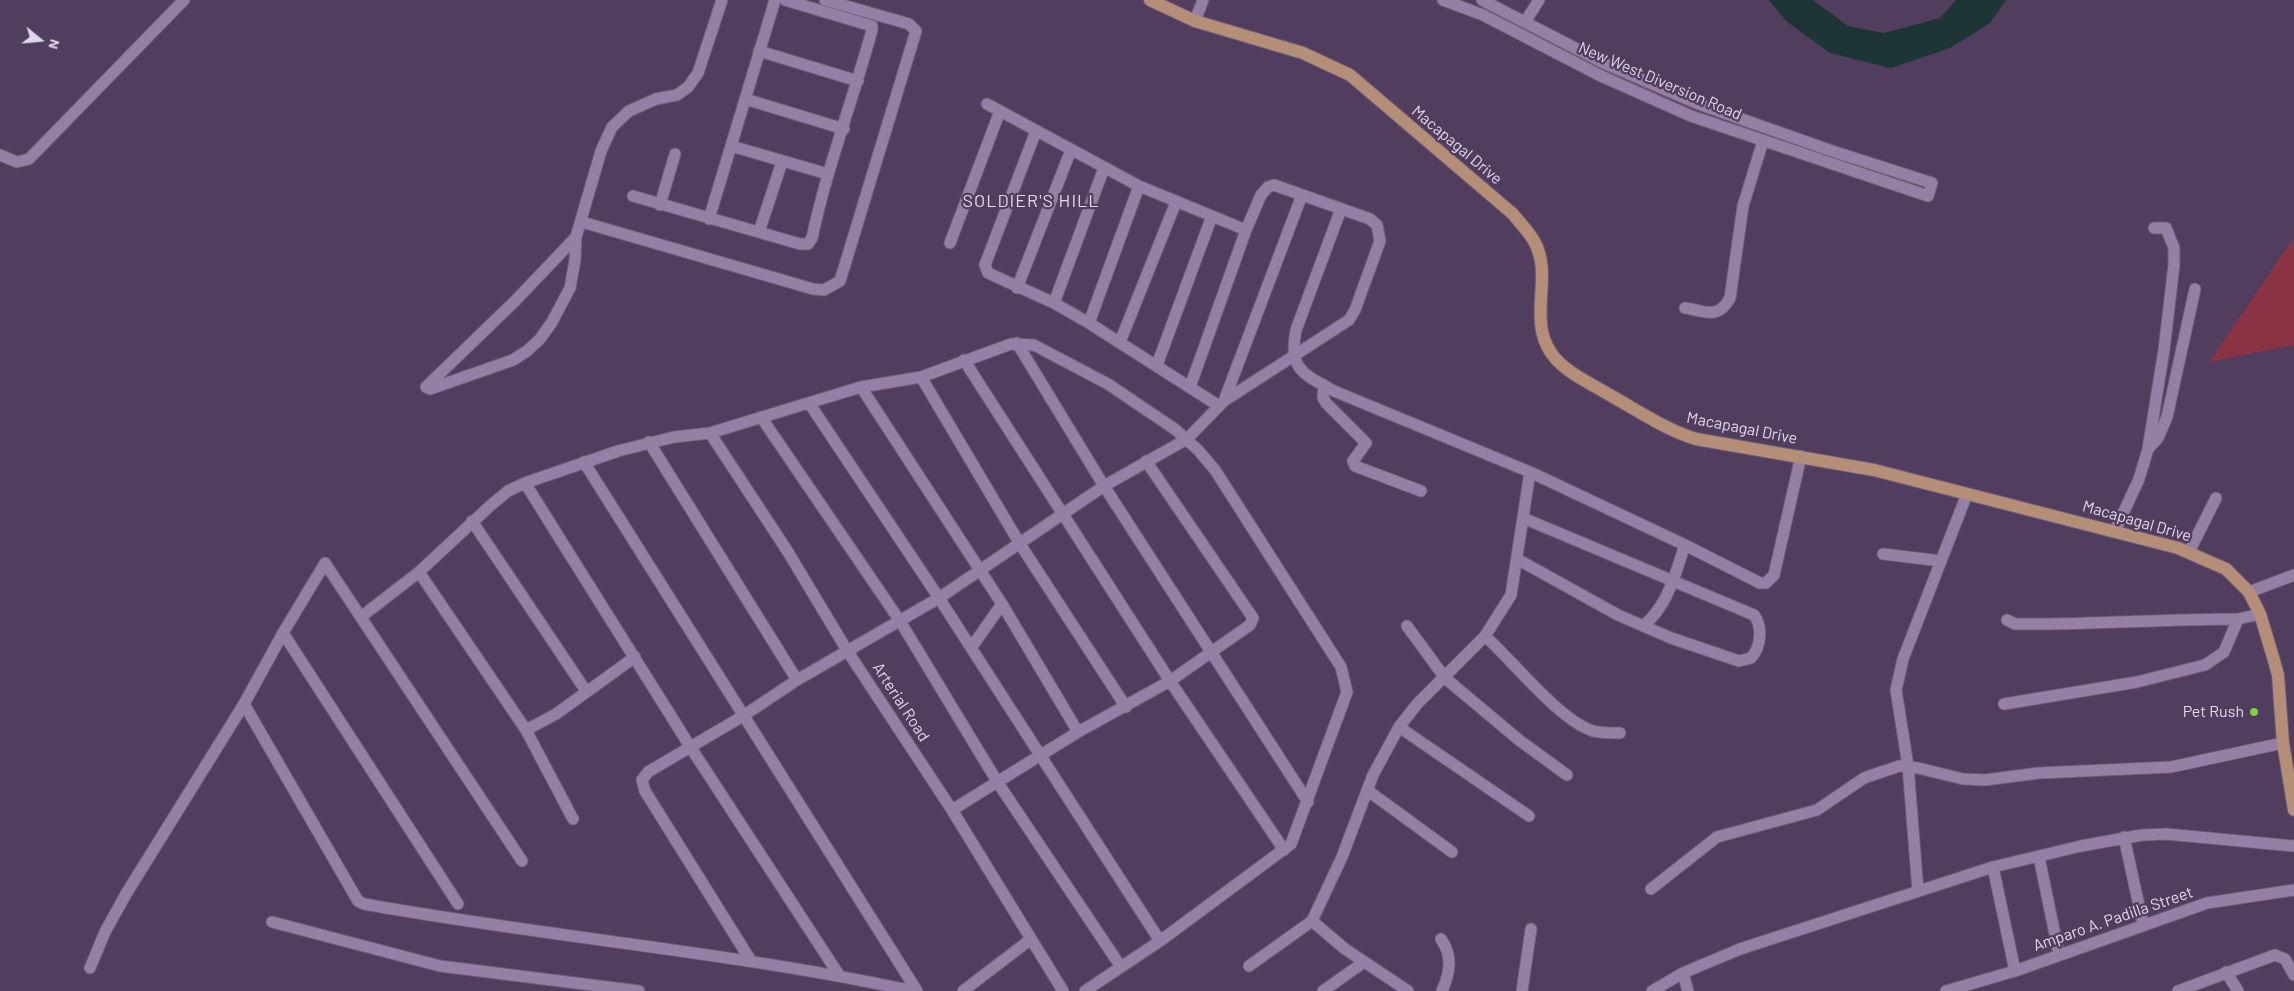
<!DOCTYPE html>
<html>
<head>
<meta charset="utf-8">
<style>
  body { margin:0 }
  #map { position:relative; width:2294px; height:991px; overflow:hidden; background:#513d5e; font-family:Barlow,sans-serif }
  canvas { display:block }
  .north { position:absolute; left:15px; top:15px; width:50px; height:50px; -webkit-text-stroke:4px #513d5e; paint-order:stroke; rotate:107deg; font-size:14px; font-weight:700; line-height:20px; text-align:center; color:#e1d5e9 }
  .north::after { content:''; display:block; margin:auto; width:18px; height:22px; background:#e1d5e9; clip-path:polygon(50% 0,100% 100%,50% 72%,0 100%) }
</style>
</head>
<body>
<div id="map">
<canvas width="2294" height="991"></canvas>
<div class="north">N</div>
</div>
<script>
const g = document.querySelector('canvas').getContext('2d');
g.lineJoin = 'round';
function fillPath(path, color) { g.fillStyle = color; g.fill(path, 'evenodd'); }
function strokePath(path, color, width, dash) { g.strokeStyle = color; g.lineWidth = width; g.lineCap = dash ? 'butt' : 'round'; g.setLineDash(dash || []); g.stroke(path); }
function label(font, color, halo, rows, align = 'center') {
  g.font = font + ' Barlow,sans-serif'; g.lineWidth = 4.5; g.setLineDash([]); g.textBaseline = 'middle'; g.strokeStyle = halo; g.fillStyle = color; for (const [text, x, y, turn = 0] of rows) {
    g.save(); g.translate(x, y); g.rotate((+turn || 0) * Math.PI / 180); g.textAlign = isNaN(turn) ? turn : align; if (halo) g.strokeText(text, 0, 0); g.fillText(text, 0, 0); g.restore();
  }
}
const green = new Path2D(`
  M2294,237v108l-85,17z`);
const water = new Path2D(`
  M1769,0h44l35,26 36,7 56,-15 16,-18h50l-16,23 -40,25 -59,20 -61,-15 -44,-32z`);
const minor = new Path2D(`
  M1443,0l40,15 118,61 90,40 237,80 4,-13 -100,-32 -136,-48 -90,-39 -124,-64
  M1195,21l8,-21
  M1525,22l14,-22
  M759,51l99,30
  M745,99l99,30
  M987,104l152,82 107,44
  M1036,131l-51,134 3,8 66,30 35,20 130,83
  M731,146l97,28
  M0,155l17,7 12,-3 155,-159
  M633,196l167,48h8l4,-6c15,-71 41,-138 60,-208v-4l-87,-26
  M660,205l15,-51
  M1341,209l-45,121c-8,39 7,44 38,61l196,81 155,73 75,38h6l8,-8 27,-119
  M709,219l66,-219
  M582,222l231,67 11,1 16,-9 76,-250 -7,-7 -84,-24
  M759,232l23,-70
  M950,243l50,-132
  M1017,288l54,-138
  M1054,303l50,-135
  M1685,308c21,3 33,12 45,-10l13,-92 20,-65
  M1089,323l50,-137
  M1120,342l56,-140
  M1017,343l87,143 204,316
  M964,360l206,321 114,169
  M1157,365l55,-149
  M921,377l99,167 106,163
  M1324,385l-1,13 3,5 40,40 -13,18 2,5 66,25
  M426,387l4,2 83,-29 14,-9 13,-12 12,-17 18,-34 5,-28 1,-23 25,-86 11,-24 17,-16 27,-12 21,-4 11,-8 10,-14 24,-73
  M426,387l89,-86 61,-64
  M861,387l141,217 76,128
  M1224,401l78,-206
  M809,403l130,195 221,343
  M761,417l139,204 98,162 123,184
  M710,433l78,119 60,100 104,158 111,181
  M649,442l148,238
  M2148,449l10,-11 9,-21 28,-128
  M584,462l333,529
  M525,483l166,265 148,227
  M472,521l114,170
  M2115,531l24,-52 9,-30 16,-99 10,-85v-17l-8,-20h-12
  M2189,552l27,-54
  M1883,554l58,7
  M1517,559l101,56 53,23 68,23 12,-3c10,-11 12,-31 3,-43l-231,-97
  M419,572l107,158 47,89
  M2249,592l45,-17
  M361,617l58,-45 72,-67 17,-14 17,-8 93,-32 56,-14 36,-4 151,-46 60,-10 90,-33 23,1 74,39 68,46 22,20 17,20 126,197 6,25 -56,152 -131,97 -75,50
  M2007,620l8,4c75,1 149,-5 223,-5
  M1407,626l38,52 74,62 48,35
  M1643,626c25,-20 32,-52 42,-81
  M283,633l175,271
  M1485,636c28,25 74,84 108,95 8,2 18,2 27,2
  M971,648l31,-44
  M244,704l114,197 6,3c183,33 368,48 549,87
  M2004,704l133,-22 68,-17 19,-13 14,-33 22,-5
  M1399,727l130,89
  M526,730l30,-16 79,-57
  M1367,790l85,62
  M952,810l126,-78 92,-51 80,-56 3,-7 -107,-157
  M2124,837l19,87
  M2039,857l20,97
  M1993,867l22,104
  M1651,889l66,-52 100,-27 47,-32 35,-12 19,2 45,11 22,1 54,-7 132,-6 112,-24
  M1918,891l-10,-125 -12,-76 7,-31 64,-165
  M1312,921l33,28 63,42
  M272,922l168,44 199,25
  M1441,939c12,17 9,34 1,52
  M751,961l-106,-170 -3,-11 6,-8 95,-56 54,-36 142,-82 165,-112 83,-47 37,-38 125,-81 6,-10 25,-69 -3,-16 -7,-6 -96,-34 -6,2 -7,8 -15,35 -56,157
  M1249,966l63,-45 30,-64 31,-82 26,-48 19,-24 67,-67 26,-41 19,-123
  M90,968l15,-36 21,-38 118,-190 39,-71 42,-70 197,298
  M2226,972l12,19
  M1683,973l5,18
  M963,991l68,-52
  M1323,991l41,-29
  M1522,991l9,-62
  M1652,991l31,-18 57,-24 253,-82 88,-21 61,-11 24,-1 128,12
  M1946,991l69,-20 192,-68 87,-13
  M2178,991l97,-36 10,4 9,16`);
const major = new Path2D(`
  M1150,0l45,21 108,32 47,22 163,139c7,9 16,18 21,27 16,28 2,60 8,90 2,10 6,19 13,27 14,16 35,25 53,36 29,16 56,35 88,45l178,31 304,78 48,21 23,23 11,22 13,43 5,18 5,68 11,67`);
const markers = [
  [2254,712,5,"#8bce46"]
];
const streetNames = [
  ["New West Diversion Road",1660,81,23],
  ["Macapagal Drive",1457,145,40],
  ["Macapagal Drive",1742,428,11],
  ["Macapagal Drive",2137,521,16],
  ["Arterial Road",901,702,57],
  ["Amparo A. Padilla Street",2113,919,-19]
];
const poiNames = [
  ["Pet Rush",2244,712]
];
const neighbourhoodNames = [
  ["SOLDIER'S HILL",1031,201]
];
fillPath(green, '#8a3344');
fillPath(water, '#1d3534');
strokePath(minor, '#6d5c77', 13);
strokePath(major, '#6d5c77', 14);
strokePath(minor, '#967fa4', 11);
strokePath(major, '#b58e77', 12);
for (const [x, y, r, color] of markers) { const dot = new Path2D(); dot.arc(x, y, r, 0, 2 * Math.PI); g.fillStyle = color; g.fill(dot); strokePath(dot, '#513d5e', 2); }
label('16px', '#e1d5e9', '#513d5e', streetNames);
label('16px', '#e1d5e9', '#513d5e', poiNames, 'right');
g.letterSpacing = '1px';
label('18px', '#e1d5e9', '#513d5e', neighbourhoodNames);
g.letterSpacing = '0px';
</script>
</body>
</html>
